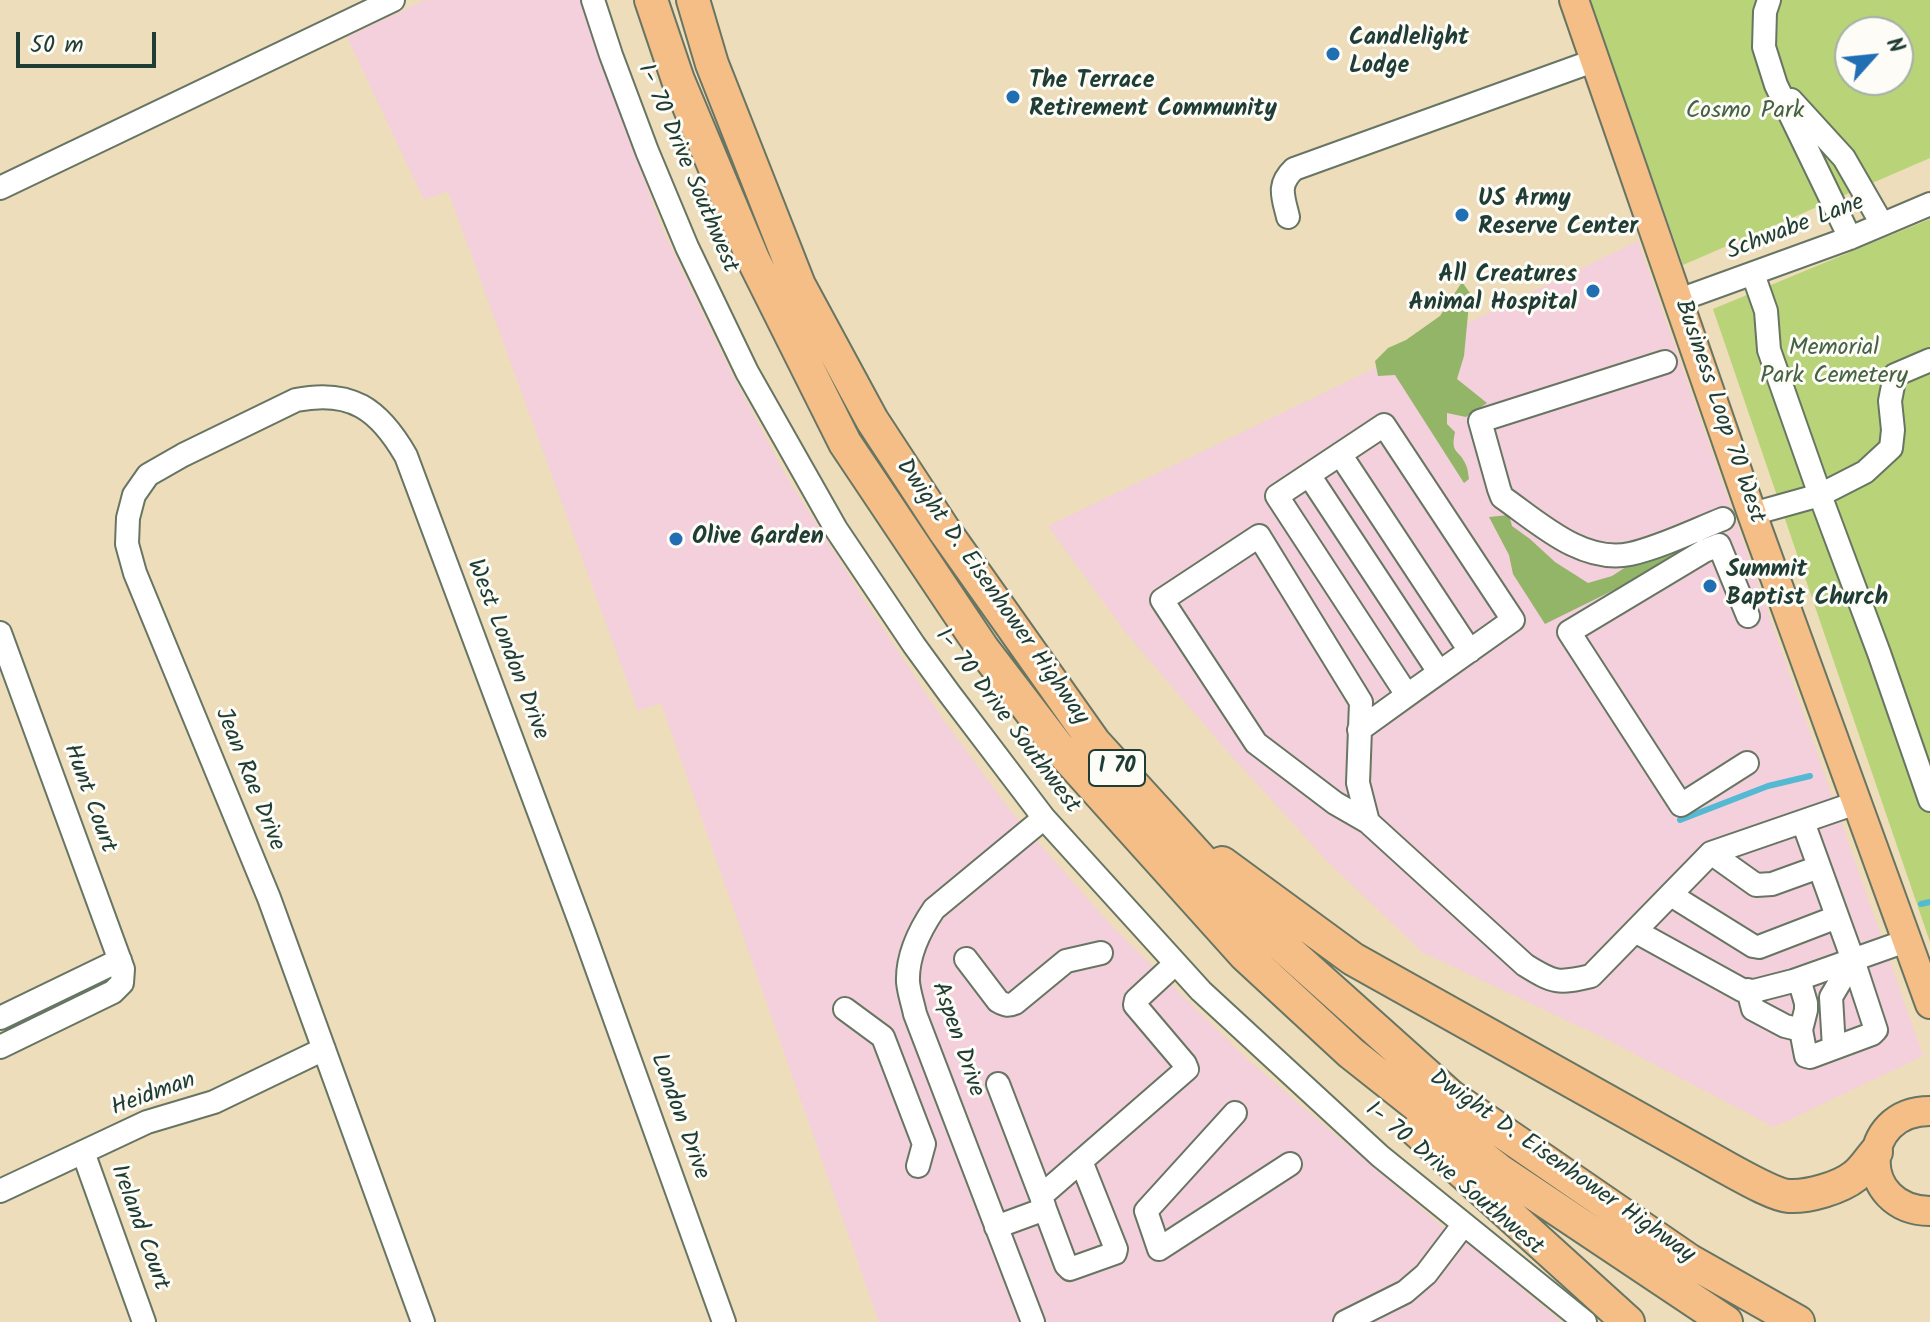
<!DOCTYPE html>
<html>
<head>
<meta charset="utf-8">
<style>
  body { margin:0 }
  #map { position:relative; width:1930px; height:1322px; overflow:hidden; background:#edddba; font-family:Kalam,sans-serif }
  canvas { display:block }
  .north { position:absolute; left:1834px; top:16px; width:80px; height:80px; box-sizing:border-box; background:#fdfcf7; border:2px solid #a4b0a9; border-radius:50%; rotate:63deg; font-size:22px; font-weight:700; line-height:32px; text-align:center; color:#1f3d34 }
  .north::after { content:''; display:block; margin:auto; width:28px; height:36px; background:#1f6fb2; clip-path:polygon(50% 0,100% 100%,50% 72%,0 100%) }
  .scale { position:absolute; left:16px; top:32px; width:140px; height:36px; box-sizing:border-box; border:4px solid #1f3d34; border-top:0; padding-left:10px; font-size:24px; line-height:28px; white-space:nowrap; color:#1f3d34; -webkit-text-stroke:6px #fdfcf7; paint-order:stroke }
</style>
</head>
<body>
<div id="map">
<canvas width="1930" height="1322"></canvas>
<div class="north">N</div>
<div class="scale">50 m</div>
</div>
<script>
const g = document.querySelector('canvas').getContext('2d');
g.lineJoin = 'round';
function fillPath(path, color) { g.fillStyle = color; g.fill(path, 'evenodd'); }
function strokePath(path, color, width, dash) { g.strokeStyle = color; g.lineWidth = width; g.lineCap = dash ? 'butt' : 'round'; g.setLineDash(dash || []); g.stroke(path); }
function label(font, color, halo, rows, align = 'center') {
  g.font = font + ' Kalam,sans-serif'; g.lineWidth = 6; g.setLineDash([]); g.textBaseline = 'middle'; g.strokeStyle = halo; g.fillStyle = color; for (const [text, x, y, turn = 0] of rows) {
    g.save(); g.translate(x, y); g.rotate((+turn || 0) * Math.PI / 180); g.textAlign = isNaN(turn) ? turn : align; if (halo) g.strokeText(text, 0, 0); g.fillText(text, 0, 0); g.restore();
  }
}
const built = new Path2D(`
  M425,0h155l81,226 68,142 56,106 77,122 80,122 68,92 98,112 139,137 194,166 36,26 85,71h-683l-218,-619 -23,8 -190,-520 -24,9 -77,-163z
  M1638,241l285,815 -149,71 -170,-89 -182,-86 -95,-91 -101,-111 -100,-117 -78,-107z`);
const green = new Path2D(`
  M1590,0h340v158l-247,107zM1850,32h48v48h-48z
  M1930,219v723l-217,-633z`);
const forest = new Path2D(`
  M1462,282l8,11 -6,63 -7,23 30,24 -21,14 -19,-4v11l8,8c-5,23 4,16 11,33 2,4 2,9 3,14l-5,4 -69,-108 -17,1 -3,-15 13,-13 18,-8 34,-24z
  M1509,515l3,11 18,13 25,23 33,21 24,-7 20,-13 22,-3 41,-18h6l-2,6 -154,76 -32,-50 -4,-19 -20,-38z`);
const stream = new Path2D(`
  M1680,820l88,-34 42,-10
  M1921,904l9,-2`);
const minor = new Path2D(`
  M593,0l18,55 36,96 40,96 60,125 89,157 78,116 35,48 95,125 157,173 179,165 205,166
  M1769,0l-4,12 -1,35 12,38 74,153
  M1791,100l53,58 38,66
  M0,188l393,-188
  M1288,217c-5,-21 -11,-32 6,-48l302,-109
  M1753,274l13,37 3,39 51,145 59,158 51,147
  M1679,300l171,-62 80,-34
  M1665,362l-185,59 19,68 3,8c36,25 80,67 128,57 31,-7 63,-23 93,-35
  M1340,454l130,197
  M1309,475l130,197
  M1752,514l68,-19 45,-23 26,-24 2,-18 -3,-29 5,-26 35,-15
  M0,633l123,336 -1,14 -9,9 -113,55
  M1359,730c51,-37 103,-74 154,-110l-129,-195 -107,71 130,199
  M1747,763l-66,42 -112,-173 135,-81 15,-6 29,71
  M1368,822l-10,-39 3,-81 -102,-166 -97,64 94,143 79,60 33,19 157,143c29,18 33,19 66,11l120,-123 145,-50
  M1711,853l45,32 16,-1 47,-17
  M1671,895l82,51 6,1 78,-30
  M1635,931l107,59 12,1 39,-10 113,-40
  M966,959l32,42c7,4 10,5 17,2l51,-42 35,-8
  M1799,979l7,24v7l-5,20 5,26 4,1 62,-23 4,-4 -23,-70 -50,-138
  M1748,990l5,19 32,17 16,4
  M845,1009l38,28 41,107 -6,22
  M0,1018l120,-58
  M1834,1048l-3,-51 22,-37
  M998,1084l43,112
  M1235,1113l-89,98 13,38 131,-85
  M83,1152l61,170
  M0,1191l147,-69 67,-20 110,-53
  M1045,1209l21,56 4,4 45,-16 1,-4 -35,-88
  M996,1227l49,-18 -4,-13 146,-127 -2,-5 -50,-59 1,-5 39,-36
  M423,1322l-154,-424 -134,-325 -8,-29 1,-26 6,-23 14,-20 35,-20 113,-55c55,-11 83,9 110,56l177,474 141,392
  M1033,1322l-118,-308c-2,-10 -6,-21 -7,-32 -1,-26 11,-51 26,-73l110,-91
  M1345,1322l60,-30 21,-18 38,-50`);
const major = new Path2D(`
  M1574,0l178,514 178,490
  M1930,1111c-72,0 -73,99 0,100`);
const highway = new Path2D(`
  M651,0l27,80 75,179 92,184 138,206 75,98 187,208 106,98 149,118 226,151
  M693,0l19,64 87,221 73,135 72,110 150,212 173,190 183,164 240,165 108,61
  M1222,863l131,96 372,208c15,8 49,28 64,29 19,1 51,-8 66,-20 8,-6 14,-16 21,-24
  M1417,1131l211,191`);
const markers = [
  [1333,54,8,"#1f6fb2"],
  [1013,97,8,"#1f6fb2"],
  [1462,215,8,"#1f6fb2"],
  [1593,291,8,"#1f6fb2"],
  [676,539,8,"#1f6fb2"],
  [1710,586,8,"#1f6fb2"]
];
const shields = [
  [1117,768,56]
];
const shieldNames = [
  ["I 70",1117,768]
];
const poiNames = [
  ["Candlelight",1349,40],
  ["Lodge",1349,68],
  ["The Terrace",1029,83],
  ["Retirement Community",1029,111],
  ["US Army",1478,201],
  ["Reserve Center",1478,229],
  ["All Creatures",1577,277,"right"],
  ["Animal Hospital",1577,305,"right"],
  ["Olive Garden",692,539],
  ["Summit",1726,572],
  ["Baptist Church",1726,600]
];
const parkNames = [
  ["Cosmo Park",1745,113],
  ["Memorial",1834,350],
  ["Park Cemetery",1834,378]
];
const streetNames = [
  ["I- 70 Drive Southwest",686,169,67],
  ["Schwabe Lane",1796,229,-21],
  ["Business Loop 70 West",1718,412,71],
  ["Dwight D. Eisenhower Highway",991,593,55],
  ["West London Drive",506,650,69],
  ["I- 70 Drive Southwest",1006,722,53],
  ["Jean Rae Drive",248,780,68],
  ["Hunt Court",88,799,70],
  ["Aspen Drive",956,1040,71],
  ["Heidman",154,1096,-20],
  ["London Drive",678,1117,70],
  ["Dwight D. Eisenhower Highway",1561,1168,35],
  ["I- 70 Drive Southwest",1453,1180,40],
  ["Ireland Court",138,1228,70]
];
fillPath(built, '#f4cfdc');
fillPath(green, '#b8d378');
fillPath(forest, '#92b568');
strokePath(stream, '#54b9d2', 6);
strokePath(minor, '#677563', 26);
strokePath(major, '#677563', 32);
strokePath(highway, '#677563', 36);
strokePath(minor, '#fff', 22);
strokePath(major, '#f6be87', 28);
strokePath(highway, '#f6be87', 32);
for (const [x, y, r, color] of markers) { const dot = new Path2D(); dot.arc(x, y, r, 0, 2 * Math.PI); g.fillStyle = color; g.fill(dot); strokePath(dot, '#fdfcf7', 3); }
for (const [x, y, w] of shields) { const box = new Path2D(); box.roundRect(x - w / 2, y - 18, w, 36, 6); g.fillStyle = '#fdfcf7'; g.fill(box); strokePath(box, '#1f3d34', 2); }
label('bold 22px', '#1f3d34', null, shieldNames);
label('bold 24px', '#1f3d34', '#fdfcf7', poiNames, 'left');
label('24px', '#456245', '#fdfcf7', parkNames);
label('24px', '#1f3d34', '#fdfcf7', streetNames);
</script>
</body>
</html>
